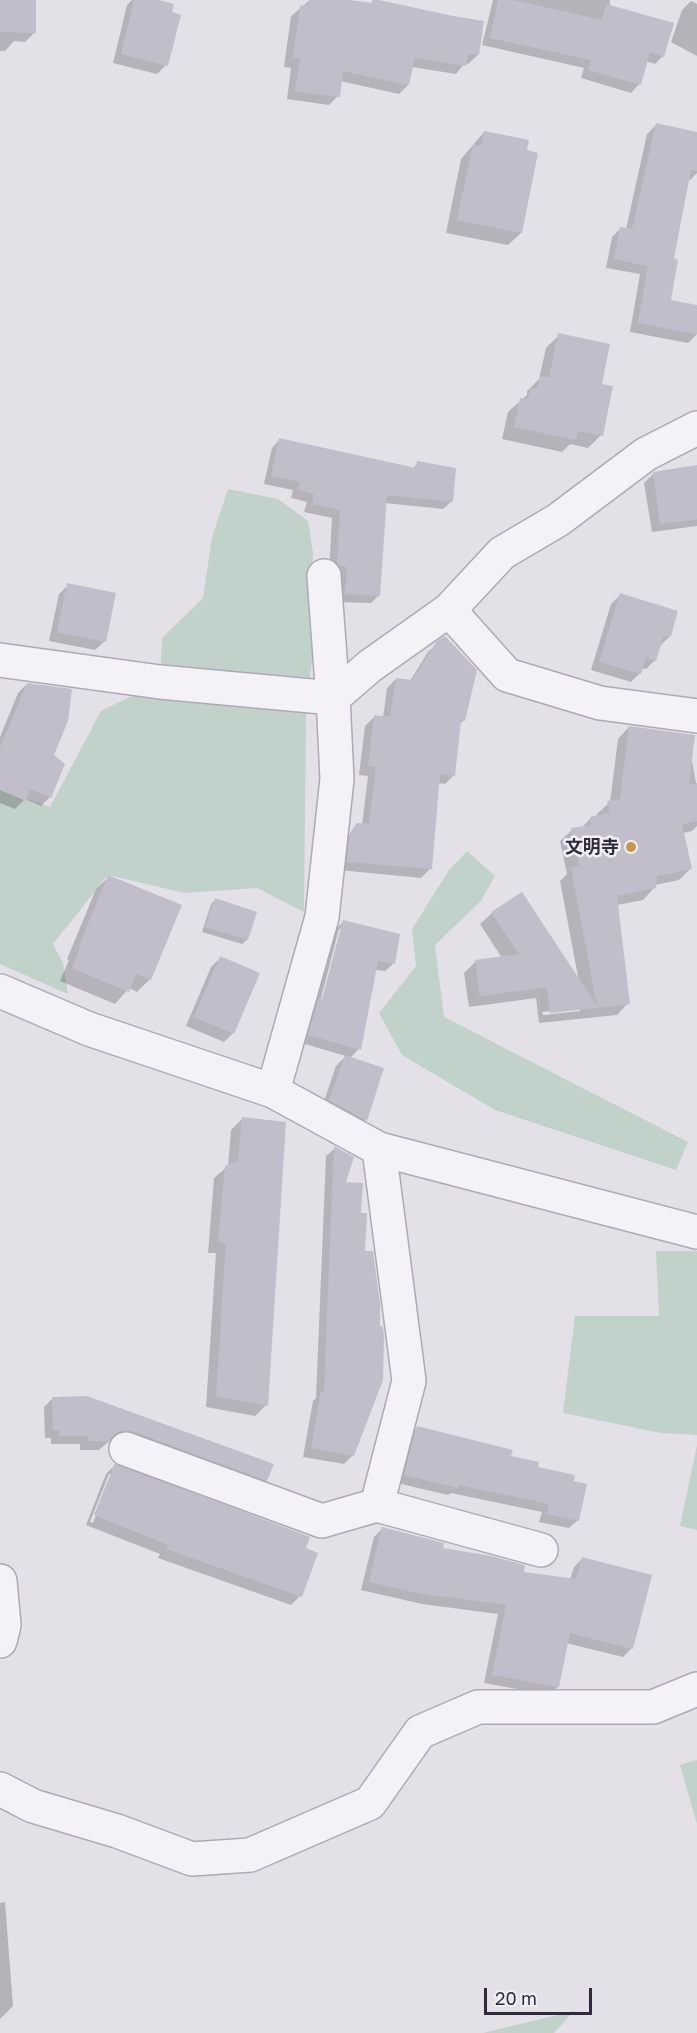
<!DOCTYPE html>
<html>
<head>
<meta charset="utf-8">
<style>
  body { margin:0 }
  #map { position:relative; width:697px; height:2033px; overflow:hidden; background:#e3e0e8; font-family:"Golos Text",sans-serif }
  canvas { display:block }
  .scale { position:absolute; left:484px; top:1988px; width:108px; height:27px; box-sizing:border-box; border:3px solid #32293f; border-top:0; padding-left:8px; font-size:18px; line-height:21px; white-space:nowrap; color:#32293f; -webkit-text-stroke:4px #f1eff6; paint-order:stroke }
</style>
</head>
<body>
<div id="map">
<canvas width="697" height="2033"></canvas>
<div class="scale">20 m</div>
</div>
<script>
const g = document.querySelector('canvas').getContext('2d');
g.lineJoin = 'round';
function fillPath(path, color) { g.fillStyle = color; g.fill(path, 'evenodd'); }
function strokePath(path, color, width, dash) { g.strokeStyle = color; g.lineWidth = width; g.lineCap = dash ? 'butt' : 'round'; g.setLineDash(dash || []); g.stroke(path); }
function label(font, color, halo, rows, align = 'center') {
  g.font = font + ' "Golos Text","Noto Sans JP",sans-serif'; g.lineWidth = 5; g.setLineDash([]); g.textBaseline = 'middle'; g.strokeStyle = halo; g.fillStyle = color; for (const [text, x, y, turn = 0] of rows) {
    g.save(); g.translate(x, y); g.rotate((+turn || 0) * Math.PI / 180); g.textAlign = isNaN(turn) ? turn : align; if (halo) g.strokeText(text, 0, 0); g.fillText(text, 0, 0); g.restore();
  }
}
const green = new Path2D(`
  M228,489l50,10 30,22 5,32 -2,40 2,58 -7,61 -2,200 -47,-24 -72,5 -77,-18 -55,69 10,19 5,31 -68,-30v-174l50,17 51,-96 59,-29 2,-44 41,-40 9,-61z
  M467,851l28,25 -14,25 -46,44 9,72 244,125 -12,28 -181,-60 -93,-55 -23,-42 37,-47 -4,-37 37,-59z
  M656,1251h41v184l-36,-2 -98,-20 12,-97h84z
  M697,1445v85l-17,-4z
  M697,1760v64l-17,-59z
  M574,2011l-20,22h-71z`);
const shadow = new Path2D(`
  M0,0h35l-1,33 -9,9 -11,-1 -9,10h-5z
  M132,0h19l15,65 -9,9 -44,-11 14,-58z
  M310,0h28l32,4 4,-4 104,55 -10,9 -3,-1 -9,11 -44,-7 -4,18 -9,9 -59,-13 -2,15 -9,9 -42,-6 4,-31 -7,-1 7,-51z
  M493,0h117v7l53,49 -8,8 -9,-3 -7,23 -8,9 -50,-15 3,-10 -102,-23z
  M691,1l6,3v52l-26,-14 11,-32z
  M656,125l41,8v40l-7,7h-2l-16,80 -2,41 27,6v27l-9,9 -58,-11 10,-58 -34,-6 6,-31 9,-9 5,1 21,-95z
  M484,132l37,101 -13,12 -62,-12 15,-74z
  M559,335l41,50 1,50 -13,13 -18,-4 -8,8 -60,-13 6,-27 19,-17v-4l12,-12 7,-31z
  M280,439l132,30 6,-6 34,38 -9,8 -58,-6 -6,92 -8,8 -33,-1 -9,-30 3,-54 -28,-6 3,-10 -16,-4 2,-8 -29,-6 8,-36z
  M697,467v59l-45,6 -8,-49 9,-9z
  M68,585l37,56 -10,9 -46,-9 10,-47z
  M620,595l50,41 -9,9 -6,15 -9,9 -4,-1 -2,5 -9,9 -40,-12 20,-66z
  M438,643l26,77 -5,5 -5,50 -9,9 -7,-1 -8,86 -9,9 -82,-8 2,-26 17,-20 4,1 6,-49 -9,-1 6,-49 9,-9 9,1 4,-30 9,-9 14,2 18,-29z
  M27,684l23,113 -9,9 -16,-7 -10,10 -15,-6v-66l18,-44z
  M629,727l62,29 6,32v38l-5,5 -9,2 7,36 -11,11 -24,5 -1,3 -11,12 -26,5 11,98 -11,12 -78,8 -3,-25 -67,9 -5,-34 12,-12 26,-3 -22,-34 12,-11 87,69 -19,-101 7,-7 -7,-33 12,-11 9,-2 10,-10 6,-1v-3l13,-12 8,-63zM580,1008v3l-37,4 -1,-3z
  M109,877l41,102 -13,13 -8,-4 -14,16 -55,-23 9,-21 -2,-1 29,-70z
  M215,900l32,40 -5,4 -40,-12 9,-28z
  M343,922l51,41 -9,8 -10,-1 -16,79 -9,9 15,62 -9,9 -35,-19 15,-44 10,-10 -45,-13 10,-35 5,-5 19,-73zM339,929h3l-20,78 -3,-1z
  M220,958l13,75 -9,9 -38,-16 25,-59z
  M242,1119l24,286 -11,11 -49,-9 10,-154h-8l6,-75 14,-12 3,-36z
  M335,1148l9,36 9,271 -9,9 -41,-7 10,-56 3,-3 10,-242z
  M53,1398l213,82 -9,9 -134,-50h-11l-13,11h-19v-6h-29v-6h-6l-1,-31z
  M417,1428l93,30 26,11 42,51 -9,8 -30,-6 3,-10 -91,-19 -3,2 -51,-12 12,-47z
  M115,1465l189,84 -4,47 -9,9 -133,-47 2,-4 -74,-29 20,-51zM109,1474h3l-19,49 -3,-1z
  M382,1529l59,21 82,24 47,6 4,-13 8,-8 49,90 -8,8 -57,-14 -8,44 -9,8 -65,-12 14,-69 -76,-10 -61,-14 13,-53z
  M5,1902l8,104 -13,13v-116z`);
const building = new Path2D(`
  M0,0h36v33l-36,-1z
  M134,0h24l16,4 -2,8 9,3 -13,51 -47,-12z
  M310,0h39l23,3 1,-3h6l74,16 31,5 -5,34 -11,-1 -2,12 -51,-8 -6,27 -66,-14 -3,26 -45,-6 5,-32 -7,-1 7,-52 7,-1z
  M498,0h15l89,20 4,-16 68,19 -10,34 -14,-5 -9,33 -53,-15 3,-10 -101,-22z
  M656,123l41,9v39l-6,-1 -17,88 4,2 -7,40 26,5v29l-59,-11 10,-57 -34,-7 6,-32 12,2z
  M484,131l45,9 -2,10 11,3 -16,80 -65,-13 16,-75 8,1z
  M558,333l52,11 -8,40 11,2 -10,50 -25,-5 -2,9 -62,-13 6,-29 8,1 3,-11 6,1 3,-13 9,2z
  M279,438l137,30 1,-7 39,7 -3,34 -66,-7 -7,101 -35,-2 2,-27 -7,-1 -3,-3 3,-53 -28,-6 2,-10 -16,-4 2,-8 -29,-6z
  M697,465v54l-37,5 -7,-52z
  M67,583l49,10 -10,49 -49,-10z
  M620,593l58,18 -7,25 -8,1 -7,24 -10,-3 -5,16 -42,-12z
  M445,636l32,34 -12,51 -4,-1 -6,56 -15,-2 -8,95 -85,-7 3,-29 7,-10 12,1 7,-57 -8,-1 6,-51 16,2 6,-39 16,2 25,-39z
  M27,683l45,6 -4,32 -14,34 11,9 -14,34 -21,-9 -4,12 -26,-11v-42z
  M629,726l66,9 -6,50 8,-2v38l-15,3 10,45 -35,7 -1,12 -39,8 13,108 -80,9 -3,-26 -67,9 -5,-36 44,-6 -28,-42 31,-20 75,114 -26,-138 8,-2 -8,-38 20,-3 -1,-8 20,-4 -3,-12 13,-2z
  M108,875l74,30 -31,75 -15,-6 -7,18 -57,-24 8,-21 -1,-1z
  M215,898l42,14 -9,28 -43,-13z
  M343,920l57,14 -5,30 -17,-3 -17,89 -53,-15 11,-37 3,1z
  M220,956l40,17 -26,61 -40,-17z
  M345,1055l39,13 -17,53 -38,-21z
  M242,1117l44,5 -18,284 -52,-10 10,-153 -8,-1 7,-76 13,-5z
  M334,1146l20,11 -8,25 17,1 -2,30h6l-2,38h8l7,53v22l3,1 1,10 -1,43 -29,76 -43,-8 10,-57h3z
  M87,1396l187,68 -7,17 -135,-50h-10l-8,3 -5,7h-21v-5h-29v-6h-6l-1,-33z
  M417,1426l96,24 -2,6 28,6 -1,5 37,8 -1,6 13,3 -8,37 -32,-7 2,-10 -90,-19 -1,3 -54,-13z
  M115,1463l195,74 -4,11 12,5 -16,44 -136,-48 2,-4 -74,-30z
  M382,1527l62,16 -1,5 48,8 34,9 -1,7 52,7 6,-22 70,18 -19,74 -63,-16 -11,54 -67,-12 14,-70 -74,-10v1l-63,-14z`);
const minor = new Path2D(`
  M449,610l58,65 93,28 97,13
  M0,660l160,22 173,16 -9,-122
  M0,991l89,38 184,62 106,58 318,83
  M273,1091l49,-174 15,-138 -4,-81 37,-32 79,-56 53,-57 56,-33 88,-66 51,-26
  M379,1149l30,232 -32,124 164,45
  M126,1449l196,72 55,-16
  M0,1581l4,44 -4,16
  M0,1789l33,17 84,25 75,28 58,-4 120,-52 50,-71 58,-25h175l44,-18`);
const markers = [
  [631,847,6,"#c8964a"]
];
const poiNames = [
  ["文明寺",619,847]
];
fillPath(green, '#c1d2ca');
fillPath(shadow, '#0003');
fillPath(building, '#c2bdcb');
strokePath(minor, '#aea9b5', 36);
strokePath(minor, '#f4f2f7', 33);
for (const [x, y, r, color] of markers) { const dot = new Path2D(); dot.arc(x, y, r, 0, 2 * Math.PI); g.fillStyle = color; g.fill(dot); strokePath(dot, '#f1eff6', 2); }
label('bold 18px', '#32293f', '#f1eff6', poiNames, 'right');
</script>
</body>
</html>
